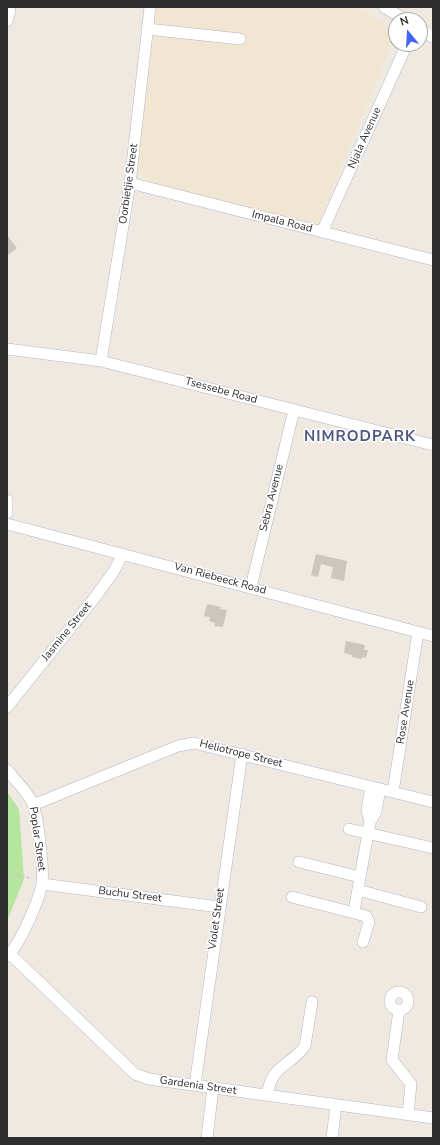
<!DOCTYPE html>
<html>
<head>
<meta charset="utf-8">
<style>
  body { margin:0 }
  #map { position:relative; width:440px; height:1145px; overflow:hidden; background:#efe9e1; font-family:"Nunito Sans",sans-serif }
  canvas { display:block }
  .frame { position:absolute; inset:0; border:8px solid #2e2e2e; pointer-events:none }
  .north { position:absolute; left:388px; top:12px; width:40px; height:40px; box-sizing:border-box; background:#fff; border:1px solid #ababab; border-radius:50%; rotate:342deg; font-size:11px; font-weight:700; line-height:16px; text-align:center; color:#2e2e2e }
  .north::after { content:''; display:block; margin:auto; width:14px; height:18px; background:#4264fb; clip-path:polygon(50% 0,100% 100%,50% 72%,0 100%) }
</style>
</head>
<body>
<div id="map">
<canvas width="440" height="1145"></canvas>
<div class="frame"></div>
<div class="north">N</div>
</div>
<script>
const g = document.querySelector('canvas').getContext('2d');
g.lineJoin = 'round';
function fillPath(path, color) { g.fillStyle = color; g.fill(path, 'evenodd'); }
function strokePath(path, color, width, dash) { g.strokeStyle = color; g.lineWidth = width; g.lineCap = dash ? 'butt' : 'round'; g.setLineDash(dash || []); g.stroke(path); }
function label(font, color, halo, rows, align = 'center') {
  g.font = font + ' "Nunito Sans",sans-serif'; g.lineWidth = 3; g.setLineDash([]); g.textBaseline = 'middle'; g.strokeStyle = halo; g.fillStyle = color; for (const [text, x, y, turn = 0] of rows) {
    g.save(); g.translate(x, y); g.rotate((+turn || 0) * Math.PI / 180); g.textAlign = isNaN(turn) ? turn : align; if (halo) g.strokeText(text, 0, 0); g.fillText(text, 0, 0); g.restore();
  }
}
const education = new Path2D(`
  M157,7h199l35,22 2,11 -75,184 -171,-42 -11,-11z`);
const green = new Path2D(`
  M7,792l12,17 5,70 -17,42z`);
const building = new Path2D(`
  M7,235l10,13 -10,8z
  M316,554l31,7 -3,20 -13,-3 2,-11 -12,-3 -3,13 -7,-2z
  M207,604l14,3 -1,2 7,1 -4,17 -9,-1 1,-3 -6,-2 1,-4 -6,-1z
  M346,641l19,4 -1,5h4l-2,8 -4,-1v2l-10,-2v-2l-8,-2z`);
const path = new Path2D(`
  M7,874l25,4`);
const minor = new Path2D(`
  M384,7l22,13
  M7,21l3,-10 -1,-4
  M147,29l93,10
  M420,29l13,8
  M130,183l303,77
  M322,232l85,-188
  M7,349l94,12 332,84
  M101,361l29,-178 20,-176
  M7,500v13
  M7,524l426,112
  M251,587l43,-177
  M7,707l86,-107 21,-29 9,-17
  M7,770c8,10 21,22 26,34 5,15 11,63 9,79 -2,15 -23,64 -35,73
  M393,792l25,-160
  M33,805l145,-59 16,-3 239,59
  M370,822l-3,-12 4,-23
  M349,829l84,19
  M299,862l61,15
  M42,884l177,23
  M358,890l63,17
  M292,897l74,19 3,6 -6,20
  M354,911l16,-89 6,-11 4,-22
  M10,954l125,120 14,5 284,39
  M390 1001a9 9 0 1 1 18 0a9 9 0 1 1-18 0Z
  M399,1010l-7,50 19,24 -3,31
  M195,1085l47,-331
  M267,1095c5,-31 21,-27 38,-49l7,-44
  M207,1138l6,-50
  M332,1138l4,-33`);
const streetNames = [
  ["Njala Avenue",365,138,-66],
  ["Oorbietjie Street",129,184,-82],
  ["Impala Road",282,222,14],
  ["Tsessebe Road",221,391,15],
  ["Sebra Avenue",272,498,-76],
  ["Van Riebeeck Road",220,579,15],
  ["Jasmine Street",67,632,-51],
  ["Rose Avenue",406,712,-81],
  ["Heliotrope Street",241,754,14],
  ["Poplar Street",37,839,82],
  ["Buchu Street",130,895,7],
  ["Violet Street",217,919,-82],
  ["Gardenia Street",198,1086,8]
];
const districtNames = [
  ["NIMRODPARK",360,437]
];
fillPath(education, '#f0e6d1');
fillPath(green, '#b6e59e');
fillPath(building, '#cbc7bf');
strokePath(minor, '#b4b7c1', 12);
strokePath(path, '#c9c9c9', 1.5, [3, 2]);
strokePath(minor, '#fff', 11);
label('11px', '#2e2e2e', '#fff', streetNames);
g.letterSpacing = '1px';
label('bold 15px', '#4d5680', '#fff', districtNames);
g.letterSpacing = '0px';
</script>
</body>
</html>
